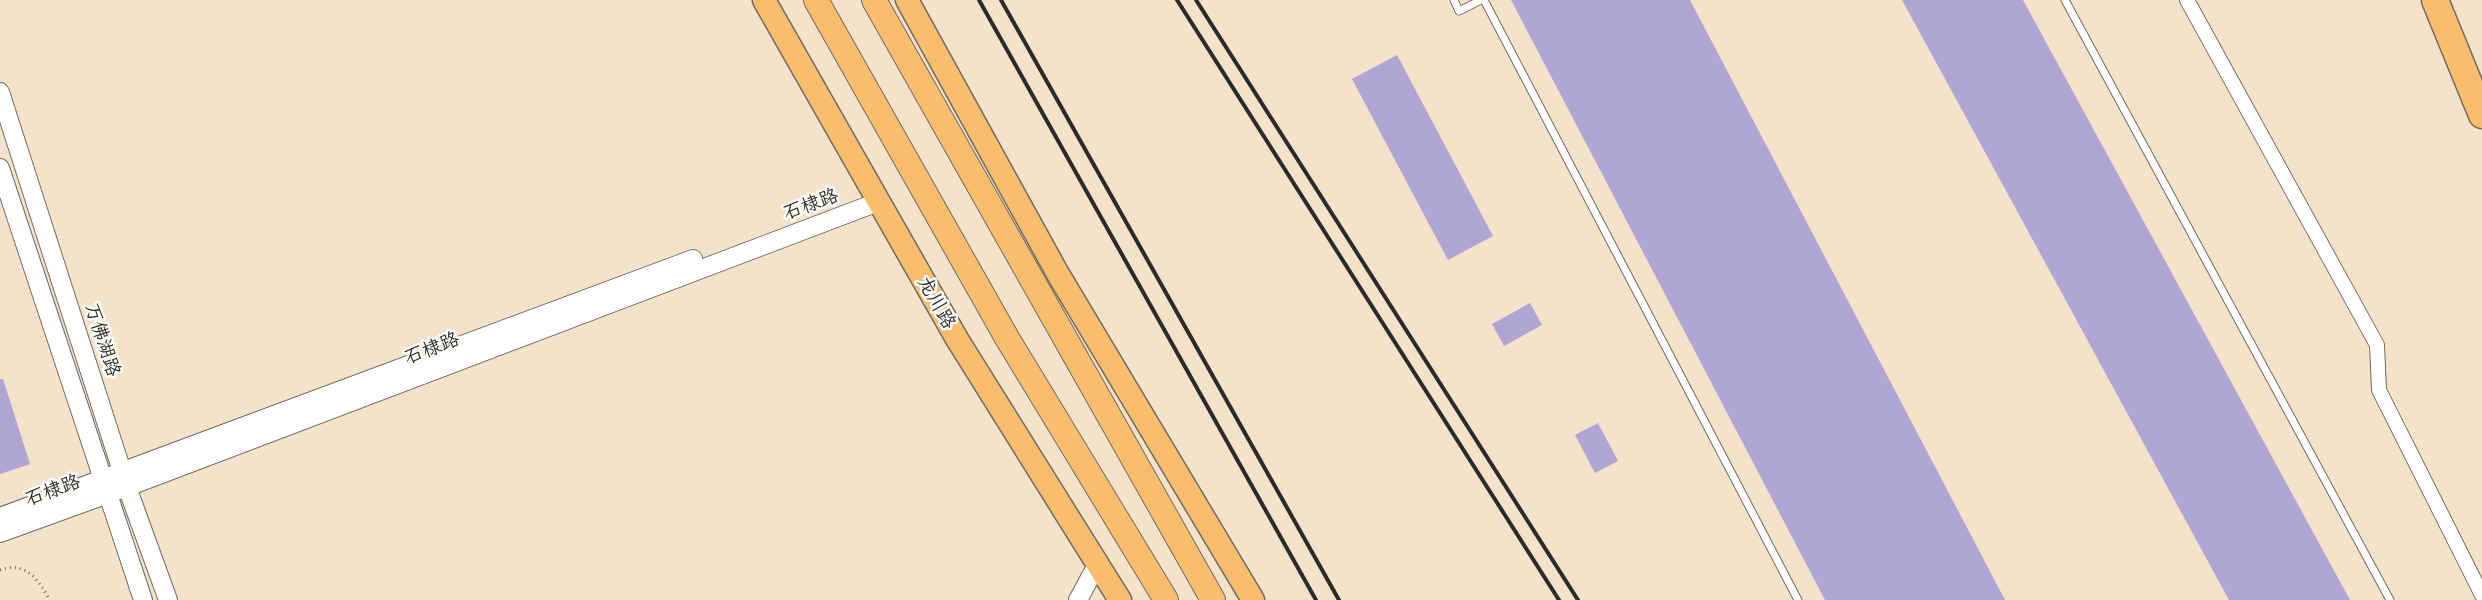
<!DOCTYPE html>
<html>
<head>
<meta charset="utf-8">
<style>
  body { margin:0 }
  canvas { display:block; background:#f4e3ca }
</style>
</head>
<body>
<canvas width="2482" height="600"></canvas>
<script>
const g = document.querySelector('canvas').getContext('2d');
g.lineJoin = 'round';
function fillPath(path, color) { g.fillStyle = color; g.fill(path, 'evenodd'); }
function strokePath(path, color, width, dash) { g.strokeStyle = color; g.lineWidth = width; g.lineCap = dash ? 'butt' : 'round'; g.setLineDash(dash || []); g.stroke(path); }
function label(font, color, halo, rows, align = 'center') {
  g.font = font + ' "Patrick Hand","LXGW WenKai TC",sans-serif'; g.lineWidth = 5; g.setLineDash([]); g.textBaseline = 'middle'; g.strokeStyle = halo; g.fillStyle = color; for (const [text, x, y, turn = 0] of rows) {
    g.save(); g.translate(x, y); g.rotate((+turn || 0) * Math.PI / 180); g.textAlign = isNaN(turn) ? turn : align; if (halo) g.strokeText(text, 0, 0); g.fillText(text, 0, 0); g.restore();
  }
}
const building = new Path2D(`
  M1511,0h179l315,600h-180z
  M1902,0h121l327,600h-121z
  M1397,55l96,181 -45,24 -96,-181z
  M1530,303l12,22 -38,21 -12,-22z
  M0,379h3l27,85 -30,10z
  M1598,423l20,38 -23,12 -20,-38z`);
const path = new Path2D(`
  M0,570c27,-9 38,10 50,30`);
const service = new Path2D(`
  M1454,0l5,11 22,-11
  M1484,0l314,600
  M2065,0l325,600`);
const minor = new Path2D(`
  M2187,0l190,345 2,45 103,205`);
const tertiary = new Path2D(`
  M0,92l127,395 41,113
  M0,168l143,432
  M0,517l693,-258
  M0,533l127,-46 751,-285
  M1078,600l20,-37`);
const primary = new Path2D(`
  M764,0l193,339 163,261
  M907,0l151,274 195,326`);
const trunk = new Path2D(`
  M816,0l191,338 159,262
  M874,0l339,600`);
const motorway = new Path2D(`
  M2435,0l47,115`);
const rail = new Path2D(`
  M979,0l337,600
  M1001,0l338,600
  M1177,0l382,600
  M1196,0l382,600`);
const streetNames = [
  ["石棣路",811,205,-20],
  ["龙川路",936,303,60],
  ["万佛湖路",102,340,72],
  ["石棣路",432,349,-21],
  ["石棣路",53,491,-20]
];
fillPath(building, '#afa6d3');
strokePath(service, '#716b63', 9);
strokePath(minor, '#716b63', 16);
strokePath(tertiary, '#716b63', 20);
strokePath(primary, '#716b63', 25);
strokePath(trunk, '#716b63', 26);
strokePath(motorway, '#716b63', 29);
strokePath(path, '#716b63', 3, [1, 4]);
strokePath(service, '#fff', 7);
strokePath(minor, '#fff', 14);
strokePath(tertiary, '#fff', 18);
strokePath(primary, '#f9be6d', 22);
strokePath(trunk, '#f9be6d', 24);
strokePath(motorway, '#f9be6d', 26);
strokePath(rail, '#2b2b2b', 4);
label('19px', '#2b2b2b', '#fdfcf7', streetNames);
</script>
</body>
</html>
